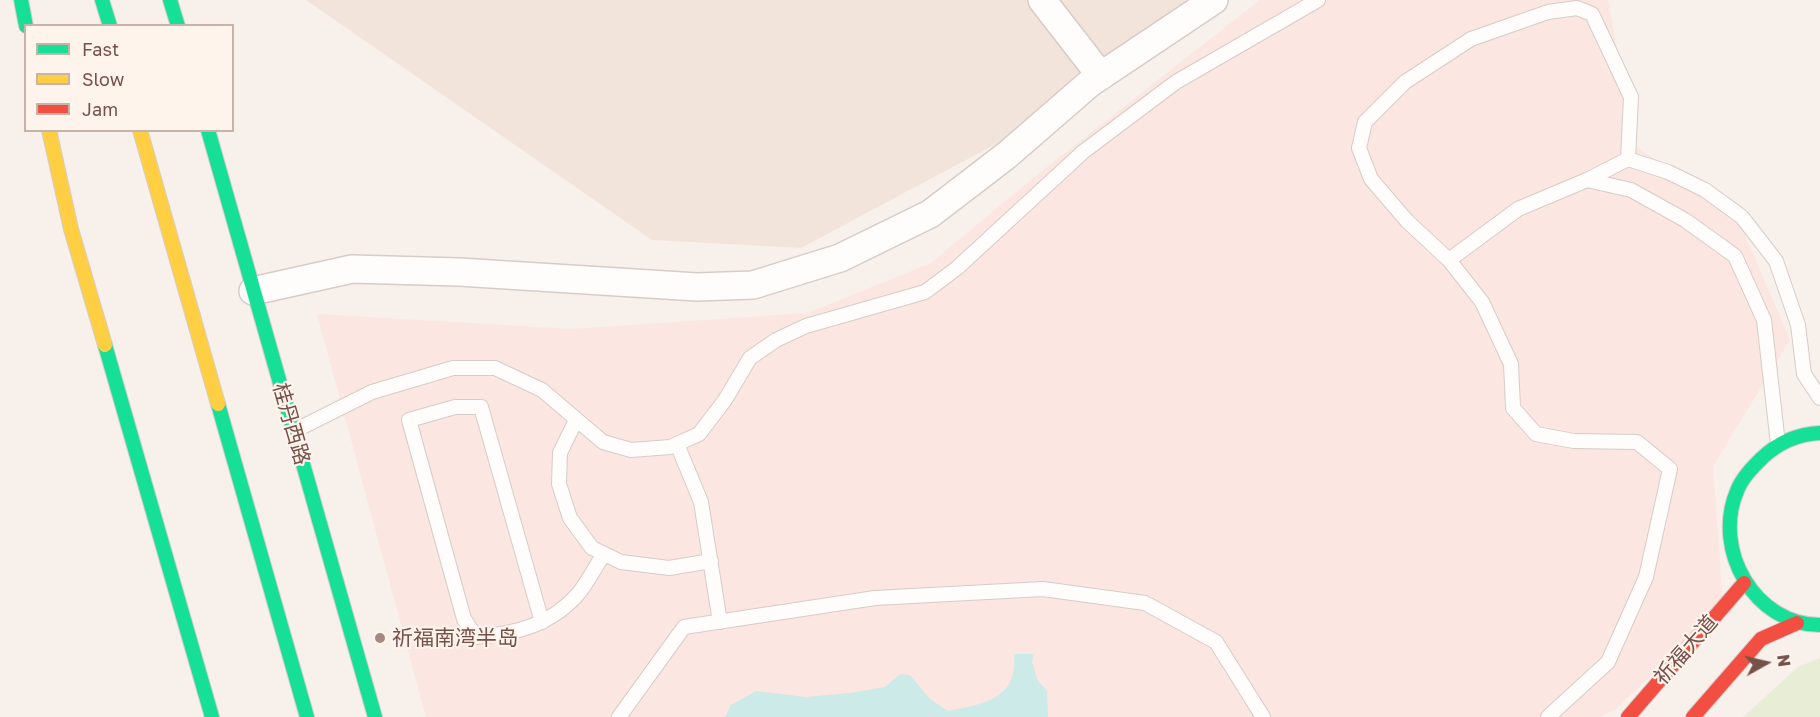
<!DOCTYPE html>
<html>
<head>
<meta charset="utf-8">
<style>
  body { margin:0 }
  #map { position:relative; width:1820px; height:717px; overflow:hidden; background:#f8f0eb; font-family:"Golos Text",sans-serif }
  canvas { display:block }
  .legend { position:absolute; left:24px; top:24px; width:210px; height:108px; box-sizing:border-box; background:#fff4ec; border:2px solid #c8b3ab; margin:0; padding:8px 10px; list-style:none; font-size:18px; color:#76514a }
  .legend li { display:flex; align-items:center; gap:12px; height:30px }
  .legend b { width:30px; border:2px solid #c8b3ab }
  .north { position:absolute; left:1736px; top:633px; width:60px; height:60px; -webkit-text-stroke:4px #fff4ec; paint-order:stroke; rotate:82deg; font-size:16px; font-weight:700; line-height:24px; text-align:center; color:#76514a }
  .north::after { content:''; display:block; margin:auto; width:21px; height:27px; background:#76514a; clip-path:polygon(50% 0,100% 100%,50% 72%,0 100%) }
</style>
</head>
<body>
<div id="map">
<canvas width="1820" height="717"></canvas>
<ul class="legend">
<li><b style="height:8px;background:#16e098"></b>Fast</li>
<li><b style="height:8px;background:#ffcf43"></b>Slow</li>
<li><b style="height:8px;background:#f24e42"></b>Jam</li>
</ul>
<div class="north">N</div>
</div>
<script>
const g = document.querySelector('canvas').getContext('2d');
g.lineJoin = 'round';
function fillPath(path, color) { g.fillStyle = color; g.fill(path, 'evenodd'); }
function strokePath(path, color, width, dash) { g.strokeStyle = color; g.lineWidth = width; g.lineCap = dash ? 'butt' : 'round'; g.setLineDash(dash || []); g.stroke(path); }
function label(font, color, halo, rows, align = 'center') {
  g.font = font + ' "Golos Text","Noto Sans SC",sans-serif'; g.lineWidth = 4.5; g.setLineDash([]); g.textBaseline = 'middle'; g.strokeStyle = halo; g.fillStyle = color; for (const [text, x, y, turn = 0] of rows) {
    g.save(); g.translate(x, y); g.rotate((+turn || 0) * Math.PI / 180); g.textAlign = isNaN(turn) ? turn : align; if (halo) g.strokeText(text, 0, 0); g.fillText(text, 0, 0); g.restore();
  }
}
const residential = new Path2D(`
  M306,0h884l-166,129 -223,119 -149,-8z`);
const commercial = new Path2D(`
  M1260,0h348l27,146 100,66 55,128 -77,126 10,141 -108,103 -15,7h-1174l-109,-403 255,15 236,-16 123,-50 102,-85z`);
const green = new Path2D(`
  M1820,658v59h-77l55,-50z`);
const water = new Path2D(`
  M1014,654h20l-2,8 6,19 9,10 1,26h-323l6,-12 25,-14 50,6 44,-4 35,-6 15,-13 10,1 20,24 18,12c35,-7 71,-12 66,-57z`);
const lane = new Path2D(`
  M1587,180l44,10 54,30 50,36 29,64 14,124
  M1449,260l69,-51 69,-29 41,-21 40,13 37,18 37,27 34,44 22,64 6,49 16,24
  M576,420l-16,33 -1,31 11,34 22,30 29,14 48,6 42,-7
  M294,431l78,-39 81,-24h42l47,22 61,52 28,8 39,-3 7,-3 22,-10 26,-34 25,-42 26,-18 30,-14 119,-34 32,-24 126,-116 93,-70 142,-82
  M677,444l24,58 19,120
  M542,622l-61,-215h-26l-46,13 55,199 12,18c39,-3 75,-12 102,-43 10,-12 17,-27 26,-40
  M619,717l65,-90 191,-29 168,-9 102,14 71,39 47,75
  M1548,717l60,-55 38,-85 24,-108 -33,-27 -63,-1 -38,-7 -23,-26 -2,-44 -29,-62 -33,-42 -42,-39 -36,-42 -12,-31 6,-26 40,-40 66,-43 77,-27 29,-4 15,6 39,83 -3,62`);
const street = new Path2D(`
  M1042,0l59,76
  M253,291l99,-22 107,3 238,15 56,-2 87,-27 90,-44 77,-59 83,-72 124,-83`);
const fast = new Path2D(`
  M21,0l5,26
  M102,0l8,26
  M170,0l8,26
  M208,130l167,587
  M105,345l107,372
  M218,404l89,313
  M1820,433c-22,1 -42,10 -58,25 -10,10 -20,20 -25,33 -25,59 18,134 83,134`);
const slow = new Path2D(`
  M49,130l22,99 34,116
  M140,130l78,274`);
const jam = new Path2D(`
  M1628,717l116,-134
  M1693,717l68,-78 36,-16`);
const markers = [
  [380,638,6,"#a48982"]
];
const streetNames = [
  ["桂丹西路",291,424,74],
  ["祈福大道",1686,650,-49]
];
const poiNames = [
  ["祈福南湾半岛",392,638]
];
fillPath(residential, '#f3e4db');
fillPath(commercial, '#fbe6e1');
fillPath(green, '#e8edd5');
fillPath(water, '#cceae7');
strokePath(lane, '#d6ccc8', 16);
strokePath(street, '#d6ccc8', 30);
strokePath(fast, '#d8ccc9', 16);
strokePath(slow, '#d8ccc9', 16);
strokePath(jam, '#d8ccc9', 16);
strokePath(lane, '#fefdfc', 14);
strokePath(street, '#fefdfc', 27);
strokePath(fast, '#16e098', 14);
strokePath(slow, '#ffcf43', 14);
strokePath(jam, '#f24e42', 14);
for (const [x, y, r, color] of markers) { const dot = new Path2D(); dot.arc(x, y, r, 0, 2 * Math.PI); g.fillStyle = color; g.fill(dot); strokePath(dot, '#fff4ec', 2); }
label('21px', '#76514a', '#fff4ec', streetNames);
label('21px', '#76514a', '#fff4ec', poiNames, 'left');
</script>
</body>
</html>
